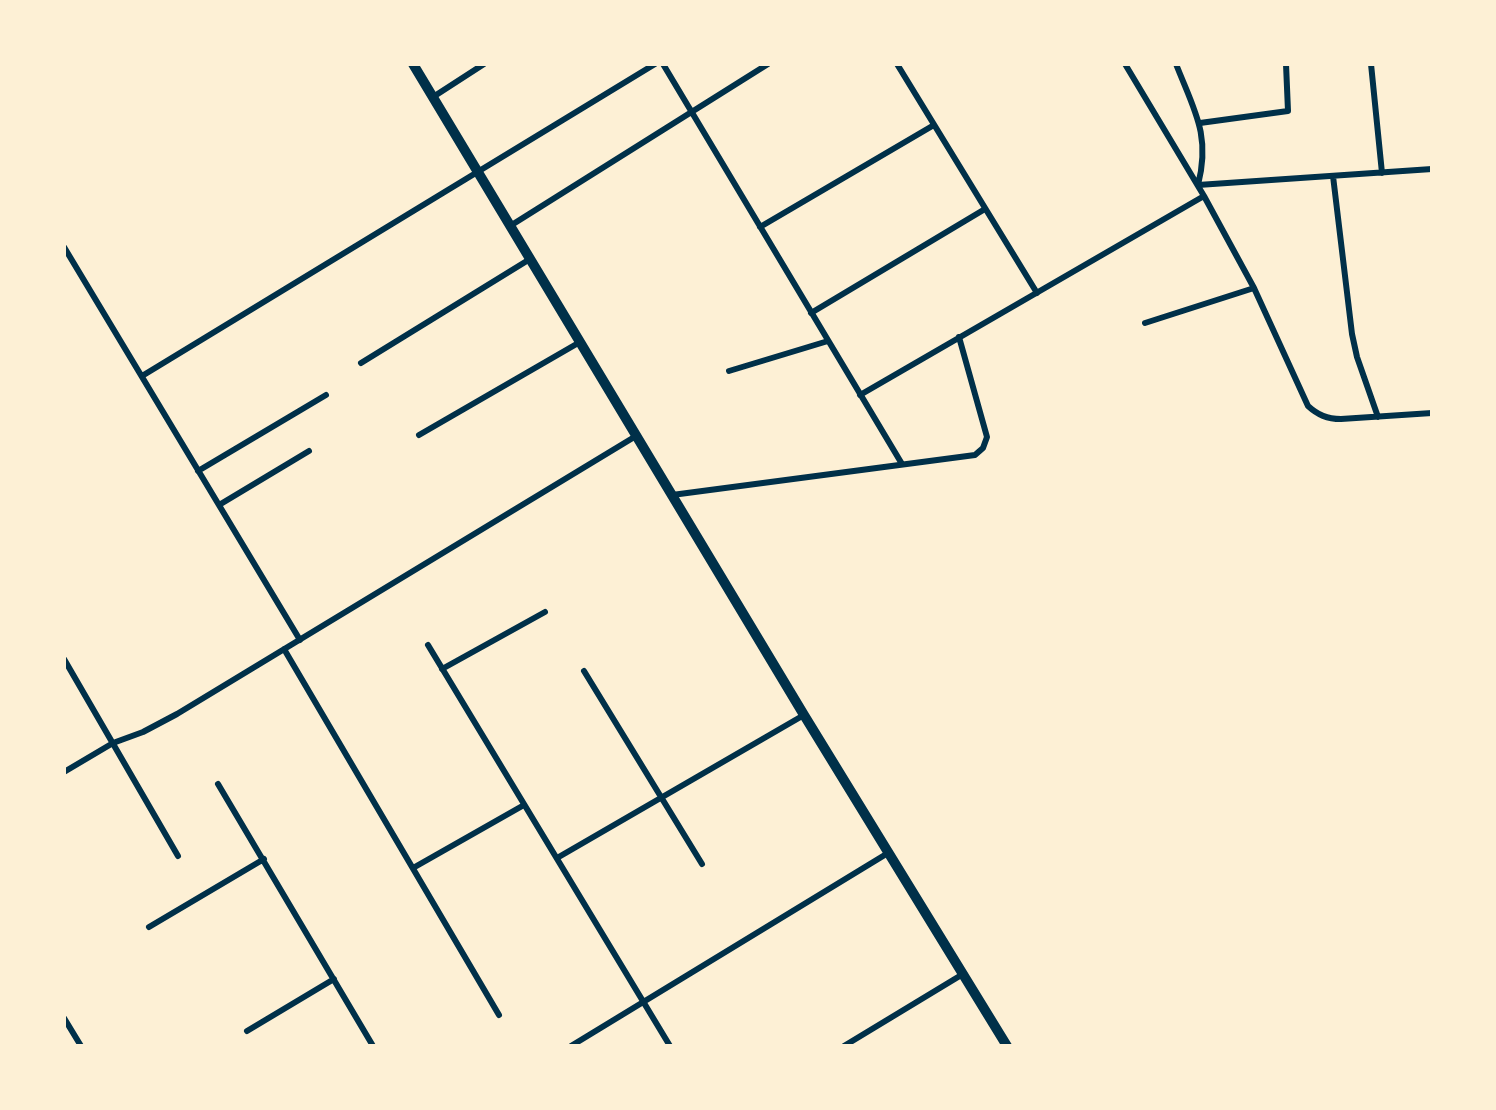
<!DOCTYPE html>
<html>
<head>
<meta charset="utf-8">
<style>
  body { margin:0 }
  #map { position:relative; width:1496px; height:1110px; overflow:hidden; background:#fdf0d5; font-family:"Fira Sans Condensed",sans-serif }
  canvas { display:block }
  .frame { position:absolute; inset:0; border:66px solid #fdf0d5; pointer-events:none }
</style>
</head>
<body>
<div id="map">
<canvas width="1496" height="1110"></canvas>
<div class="frame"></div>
</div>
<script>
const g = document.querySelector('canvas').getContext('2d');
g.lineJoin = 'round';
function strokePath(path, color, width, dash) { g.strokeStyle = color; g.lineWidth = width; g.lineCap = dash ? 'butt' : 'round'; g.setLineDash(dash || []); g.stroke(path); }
const minor = new Path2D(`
  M663,64l239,400
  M897,64l140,229
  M1125,64l79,132 50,92 54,118c10,9 19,13 33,13l91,-6
  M1176,64c18,46 35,71 22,121l234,-16
  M1371,64l11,109
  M433,97l51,-33
  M1200,123l88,-12 -2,-47
  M1333,176l19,158 5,23 21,60
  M510,226l258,-162
  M760,227l174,-102
  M64,247l236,393
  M811,313l174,-104
  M1145,323l109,-35
  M361,363l169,-104
  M729,371l99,-30
  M142,376l513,-312
  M860,395l344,-199
  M419,435l161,-93
  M198,471l128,-76
  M672,495l303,-40 8,-7 4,-11 -28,-100
  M219,505l90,-54
  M428,645l242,401
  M284,649l215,366
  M64,659l114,197
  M442,669l103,-57
  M584,671l118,193
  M64,772l49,-29 30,-11 34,-18 459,-278
  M218,784l155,262
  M557,858l247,-143
  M413,868l111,-63
  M149,927l115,-68
  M64,1018l17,28
  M247,1031l87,-52
  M571,1046l317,-193
  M844,1046l119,-72`);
const tertiary = new Path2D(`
  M413,64l391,651 203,331`);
strokePath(minor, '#003049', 6);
strokePath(tertiary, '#003049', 10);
</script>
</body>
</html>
